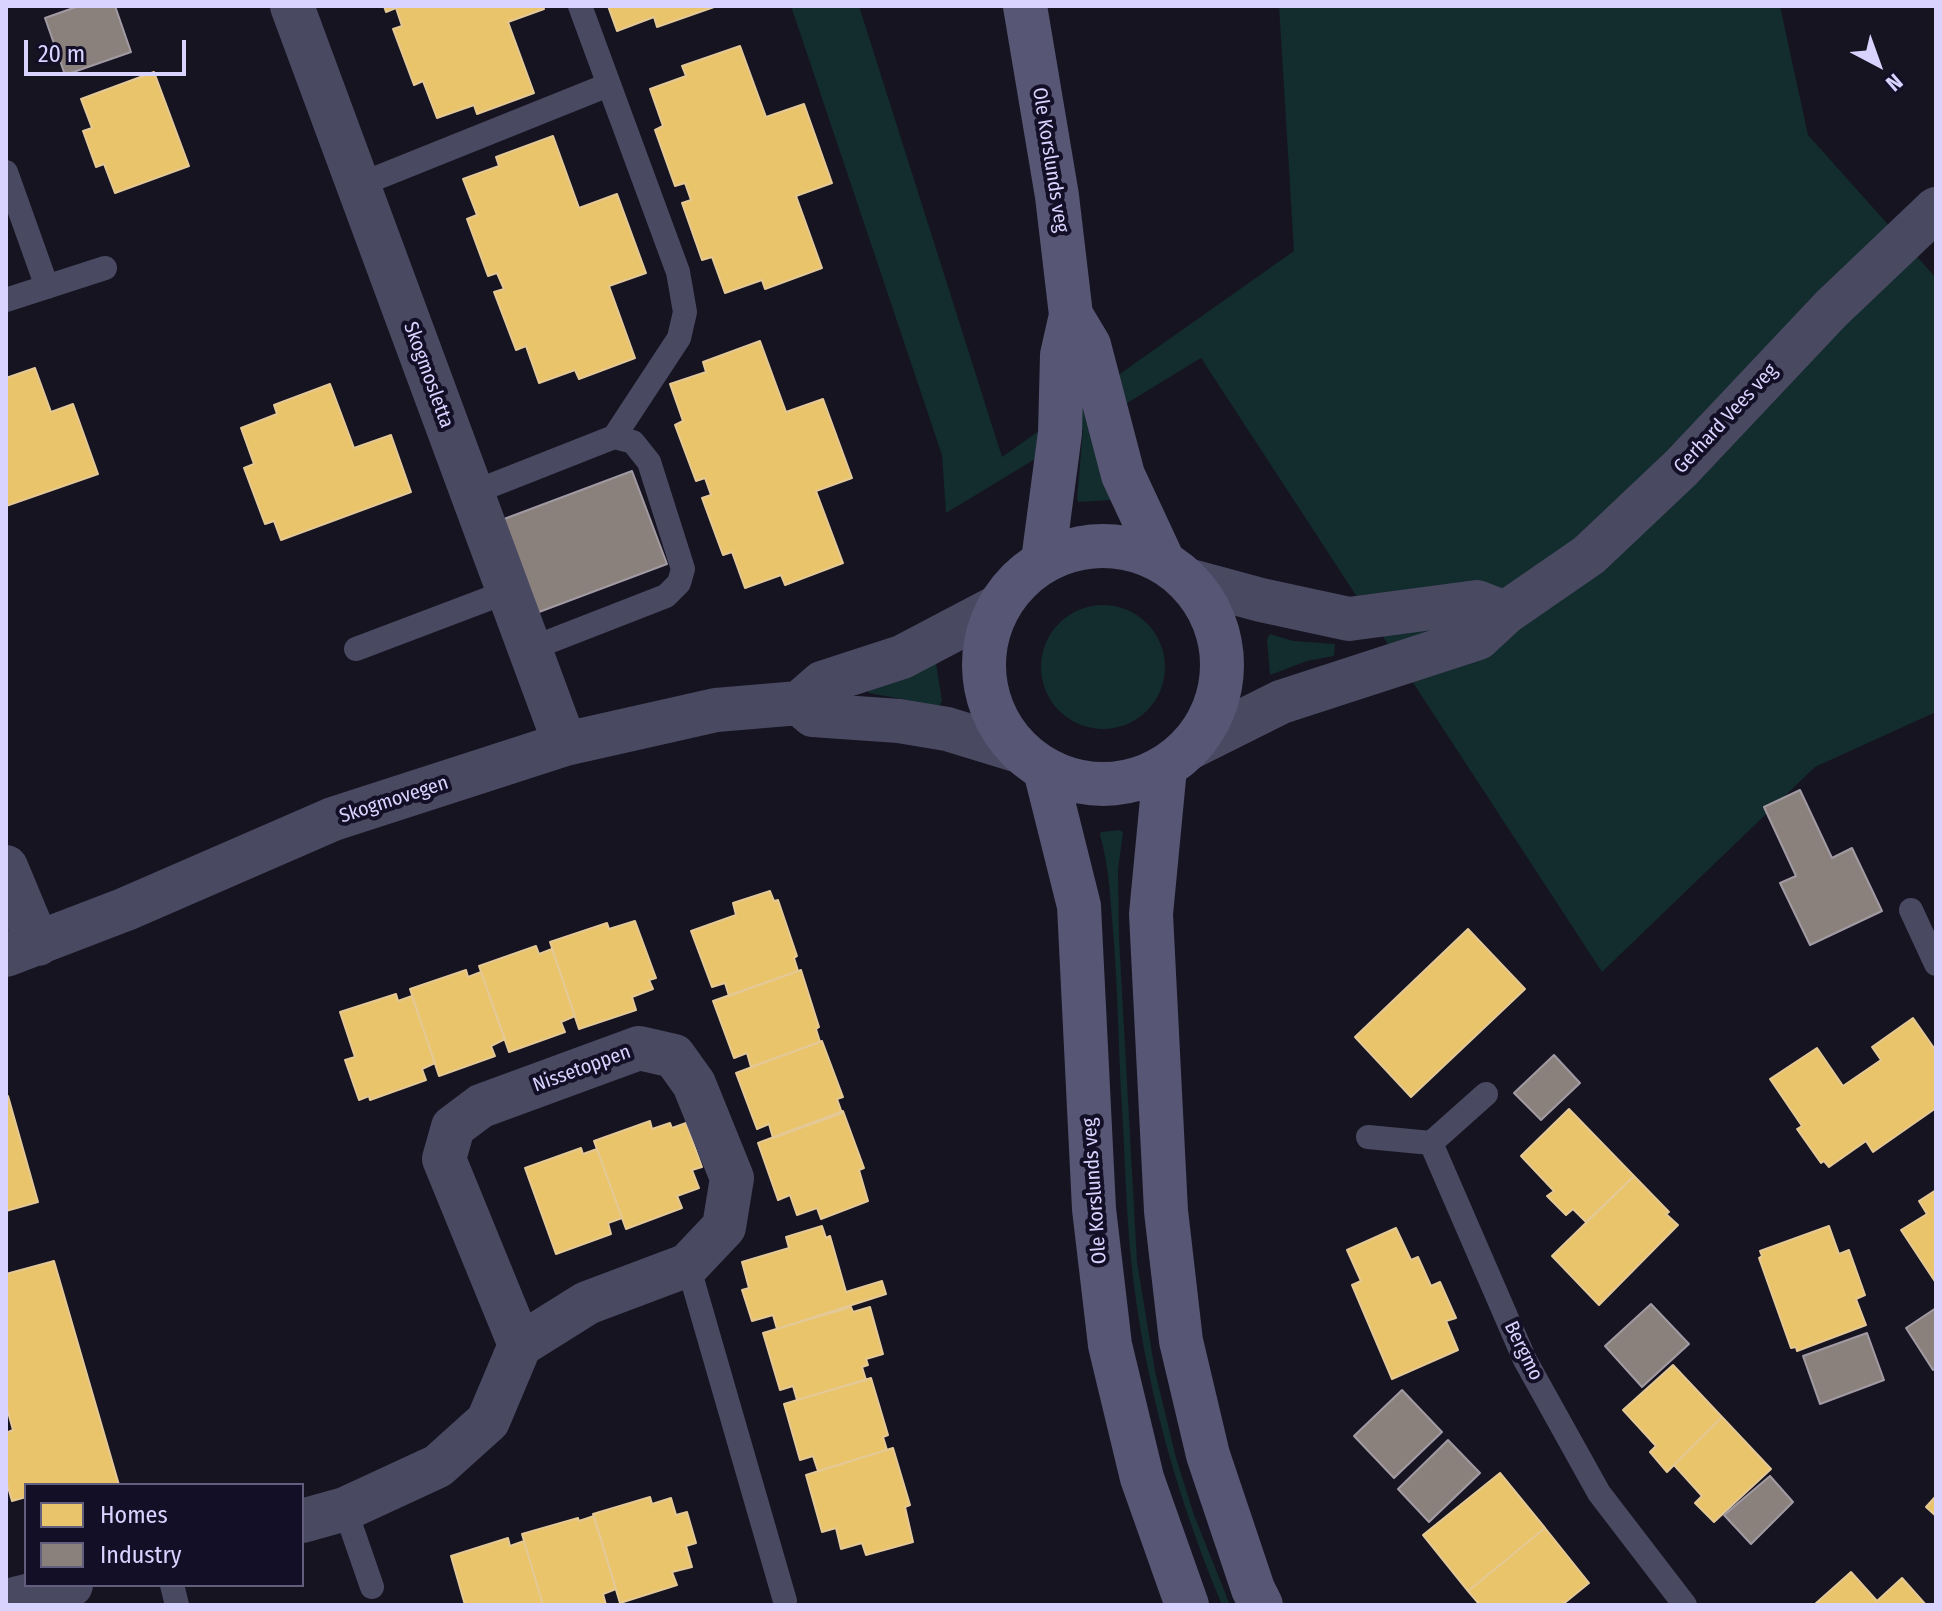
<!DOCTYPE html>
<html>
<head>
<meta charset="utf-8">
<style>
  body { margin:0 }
  #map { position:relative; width:1942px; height:1611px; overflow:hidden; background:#161421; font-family:"Fira Sans Condensed",sans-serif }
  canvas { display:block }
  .frame { position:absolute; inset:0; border:8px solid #d9d4ff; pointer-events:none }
  .legend { position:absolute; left:24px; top:1483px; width:280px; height:104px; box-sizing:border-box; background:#130f26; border:2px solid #625e7d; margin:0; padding:10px 14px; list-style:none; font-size:24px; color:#d9d4ff }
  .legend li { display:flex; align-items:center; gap:16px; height:40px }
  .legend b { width:40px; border:2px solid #625e7d }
  .north { position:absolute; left:1838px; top:24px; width:80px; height:80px; -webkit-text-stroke:6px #130f26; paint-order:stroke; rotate:139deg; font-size:22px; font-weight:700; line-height:32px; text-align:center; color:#d9d4ff }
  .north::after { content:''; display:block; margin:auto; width:28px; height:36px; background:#d9d4ff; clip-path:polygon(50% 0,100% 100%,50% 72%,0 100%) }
  .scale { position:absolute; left:24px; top:40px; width:162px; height:36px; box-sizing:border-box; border:4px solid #d9d4ff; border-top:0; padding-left:10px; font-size:24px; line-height:28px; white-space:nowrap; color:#d9d4ff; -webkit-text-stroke:6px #130f26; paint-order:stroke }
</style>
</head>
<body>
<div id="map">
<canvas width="1942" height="1611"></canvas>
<div class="frame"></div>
<ul class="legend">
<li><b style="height:22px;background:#e9c46a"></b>Homes</li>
<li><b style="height:22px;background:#8a817c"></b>Industry</li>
</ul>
<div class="north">N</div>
<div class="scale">20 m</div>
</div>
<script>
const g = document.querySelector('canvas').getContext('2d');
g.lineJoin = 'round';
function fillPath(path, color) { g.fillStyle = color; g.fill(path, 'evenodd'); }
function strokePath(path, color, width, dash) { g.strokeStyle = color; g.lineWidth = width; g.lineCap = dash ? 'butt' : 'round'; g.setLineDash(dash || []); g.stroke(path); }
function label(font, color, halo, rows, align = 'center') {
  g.font = font + ' "Fira Sans Condensed",sans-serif'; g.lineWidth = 8; g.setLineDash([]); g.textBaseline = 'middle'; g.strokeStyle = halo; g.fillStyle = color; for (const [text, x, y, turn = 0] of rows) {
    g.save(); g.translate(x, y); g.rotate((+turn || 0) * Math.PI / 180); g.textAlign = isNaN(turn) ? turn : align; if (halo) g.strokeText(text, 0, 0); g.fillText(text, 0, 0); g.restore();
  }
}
const green = new Path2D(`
  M791,6h68l143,451 292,-206 -15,-245h501l28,129 128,143v434l-121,55 -213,205 -401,-614 -110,67 21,73 -2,2 -31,2 -2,-2 6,-70 -137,83 -4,-58z
  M1041 667a62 62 0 1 1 124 0a62 62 0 1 1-124 0Z
  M1270,634l23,7 42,3 -1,12 -27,5 -37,14 -3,-36z
  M936,663l6,38 -3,5 -70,-13 -2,-3z
  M1119,830l4,2 -5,38 1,68 18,324 18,109 21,87 18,57 36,90h-8c-46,-110 -79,-227 -91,-346 -5,-50 -6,-101 -9,-151 -4,-63 -4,-126 -10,-189 -2,-28 -4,-56 -12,-84l1,-3z`);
const homes = new Path2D(`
  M384,6h159l1,3 -36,13 26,71 -57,21 -3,-9 -37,13 -14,-37 -9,4 -21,-56 9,-3 -6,-18 -10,4z
  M608,6h106v1l-57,20 -3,-10 -37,14z
  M740,46l26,71 38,-13 28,79 -36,13 26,72 -57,21 -3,-9 -37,13 -13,-36 -10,3 -20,-57 9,-3 -6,-17 -10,3 -20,-56 8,-4 -13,-37 36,-13 -4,-10z
  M154,72l35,94 -74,27 -11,-29 -8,3 -13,-36 9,-3 -11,-29z
  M553,136l26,72 38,-14 29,79 -37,13 26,72 -56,21 -4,-9 -36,13 -13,-37 -10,4 -22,-58 10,-3 -7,-16 -9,3 -21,-57 10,-4 -14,-36 36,-13 -3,-9z
  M760,341l26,71 37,-13 29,79 -36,13 27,72 -58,22 -4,-10 -36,13 -13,-36 -9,3 -21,-57 9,-3 -6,-17 -9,3 -21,-56 8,-4 -13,-37 36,-12 -3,-10z
  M35,368l16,44 22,-8 25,70 -92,32v-128z
  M330,384l24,64 37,-13 20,57 -130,48 -7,-19 -9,3 -21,-56 10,-4 -13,-36 36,-14 -3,-9z
  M770,891l4,10 4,-1 19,56 -3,2 4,13 -69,25 -4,-13 -13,4 -21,-56 45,-16 -3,-12z
  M635,921l21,57 -7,2 4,9 -21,8 4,13 -57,19 -29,-87 57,-19 2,6z
  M1468,929l57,60 -114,108 -56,-60z
  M536,946l3,8 13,-5 23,67 -14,6 4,10 -56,20 -30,-86z
  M466,970l2,7 13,-5 24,67 -14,7 4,10 -56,20 -29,-87z
  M801,970l18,57 -3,2 4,13 -69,25 -4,-14 -13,5 -21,-57z
  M396,994l2,7 14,-5 23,67 -13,6 4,11 -56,20 -1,-4 -10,4 -14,-40 10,-3 -15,-45z
  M1913,1018l23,33v57l-63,44 -7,-11 -37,26 -5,-6 -3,2 -24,-34 5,-3 -32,-47 47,-31 26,38 38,-26 -9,-13z
  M822,1041l21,56 -6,2 5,14 -69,25 -4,-14 -12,5 -21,-56z
  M6,1096h2l30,106 -32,9z
  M1569,1109l65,67 -48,46 -13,-13 -7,6 -19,-19 7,-5 -33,-35z
  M843,1111l21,57 -5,2 9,31 -47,18 -4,-11 -20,7 -7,-20 -12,5 -20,-57z
  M650,1121l2,8 18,-6 2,5 14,-5 16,44 -10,3 7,18 -22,8 5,12 -56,21 -32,-88z
  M581,1148l2,6 14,-5 25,69 -14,5 3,11 -55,20 -31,-86z
  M1634,1176l35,36 -3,2 12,11 -79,80 -47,-49z
  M1936,1190v93l-35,-53 26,-16 -8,-13z
  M822,1226l4,12 4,-2 16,56 36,-11 4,13 -109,35 -4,-14 -21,6 -10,-31 7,-2 -7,-26 47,-14 -3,-11z
  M1829,1226l10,28 10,-4 16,45 -9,4 10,26 -69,26 -1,-4 -5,1 -32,-90 3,-2 -2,-5z
  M1396,1228l15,32 7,-3 13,29 9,-4 16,36 -10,3 12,29 -66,29 -40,-94 9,-4 -14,-31z
  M54,1261l65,224h-93v12l-14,4 -6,-21v-47l7,-3 -7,-25v-131z
  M851,1307l2,5 17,-5 13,47 -17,5 2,6 -6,2 4,13 -69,20 -4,-14 -13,4 -17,-57z
  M1673,1365l49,52 -55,55 -17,-20 6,-6 -33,-36z
  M871,1378l17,57 -5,2 4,13 -69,21 -5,-15 -13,4 -16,-56z
  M1722,1417l49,52 -57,53 -19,-19 7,-7 -28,-31z
  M893,1448l17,57 -5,2 8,35 -47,13 -4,-12 -21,6 -5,-21 -14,4 -16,-57z
  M1500,1473l45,55 -77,63 -45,-56z
  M1936,1496v20l-10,-9z
  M650,1497l2,7 19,-6 5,17 11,-3 9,31 -10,3 6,21 -20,5 5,13 -57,18 -27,-89z
  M594,1516l22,73 -13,5 3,11h-63l-21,-71 56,-16 1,3z
  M1545,1528l44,55 -27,22h-82l-12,-14z
  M508,1538l2,8 14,-5 19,64h-78l-14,-49z
  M1851,1572l26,29 25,-23 24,27h-112z`);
const industry = new Path2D(`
  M79,6h36l16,46 -66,23 -20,-57z
  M632,471l35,93 -136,51 -35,-93z
  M1800,790l32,68 20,-10 30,63 -72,34 -30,-62 16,-7 -32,-69z
  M1554,1055l26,28 -39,37 -27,-27z
  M1651,1304l38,40 -47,43 -37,-41z
  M1936,1308v60l-3,2 -27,-42z
  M1867,1333l17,47 -64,24 -17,-48z
  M1402,1390l40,42 -48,46 -40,-42z
  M1448,1440l32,33 -51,49 -31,-33z
  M1770,1476l23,26 -42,42 -27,-29z`);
const lane = new Path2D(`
  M580,6l98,266 7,40 -6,26 -65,99
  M6,172l41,115
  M359,185l249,-100
  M6,300l99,-32
  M472,493l142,-56 19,5 16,20 34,107 -4,14 -13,13 -136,53
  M356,649l153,-58
  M1911,910l25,54
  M1486,1094l-55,49 94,217 74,133 86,112
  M1368,1137l63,6
  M688,1265l97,336
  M345,1509l27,78
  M172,1585l5,20`);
const street = new Path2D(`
  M292,6l273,738
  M1187,580l74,20 88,19 128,-17 28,11
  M799,703l14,12 86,6 48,8 72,22
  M1189,748l92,-46 197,-64 27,-25 84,-58 92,-87 150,-159 105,-100
  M6,867l32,77
  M6,955l120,-46 207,-90 232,-75 151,-34 83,-7 23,-20 80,-26 97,-51
  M302,1521l43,-12 93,-43 50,-45 32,-76 67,-42 101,-38 36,-38 8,-49 -38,-94 -20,-28 -35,-8 -158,58 -28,21 -9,32 76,186
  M6,1601l65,-16`);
const secondary = new Path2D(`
  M1025,6l32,190 14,119 -9,40 -2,78 -17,128
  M1071,315l18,30 34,130 40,86
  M984 665a119 119 0 1 1 238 0a119 119 0 1 1-238 0Z
  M1165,768l-14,146 15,297 15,130 27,114 45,134 8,16
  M1045,770l34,136 15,303 16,136 32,133 45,127`);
const streetNames = [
  ["Ole Korslunds veg",1050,160,81],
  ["Skogmosletta",428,375,70],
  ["Gerhard Vees veg",1726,419,-47],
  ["Skogmovegen",394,800,-18],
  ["Nissetoppen",582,1069,-20],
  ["Ole Korslunds veg",1095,1191,-94],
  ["Bergmo",1523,1351,64]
];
fillPath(green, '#132c2d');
fillPath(homes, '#e9c46a');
strokePath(homes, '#e4c997', 2);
fillPath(industry, '#8a817c');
strokePath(industry, '#a29aa3', 2);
strokePath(lane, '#4a4962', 24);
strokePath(street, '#4a4962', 44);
strokePath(secondary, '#575674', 44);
label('20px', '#d9d4ff', '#130f26', streetNames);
</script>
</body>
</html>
